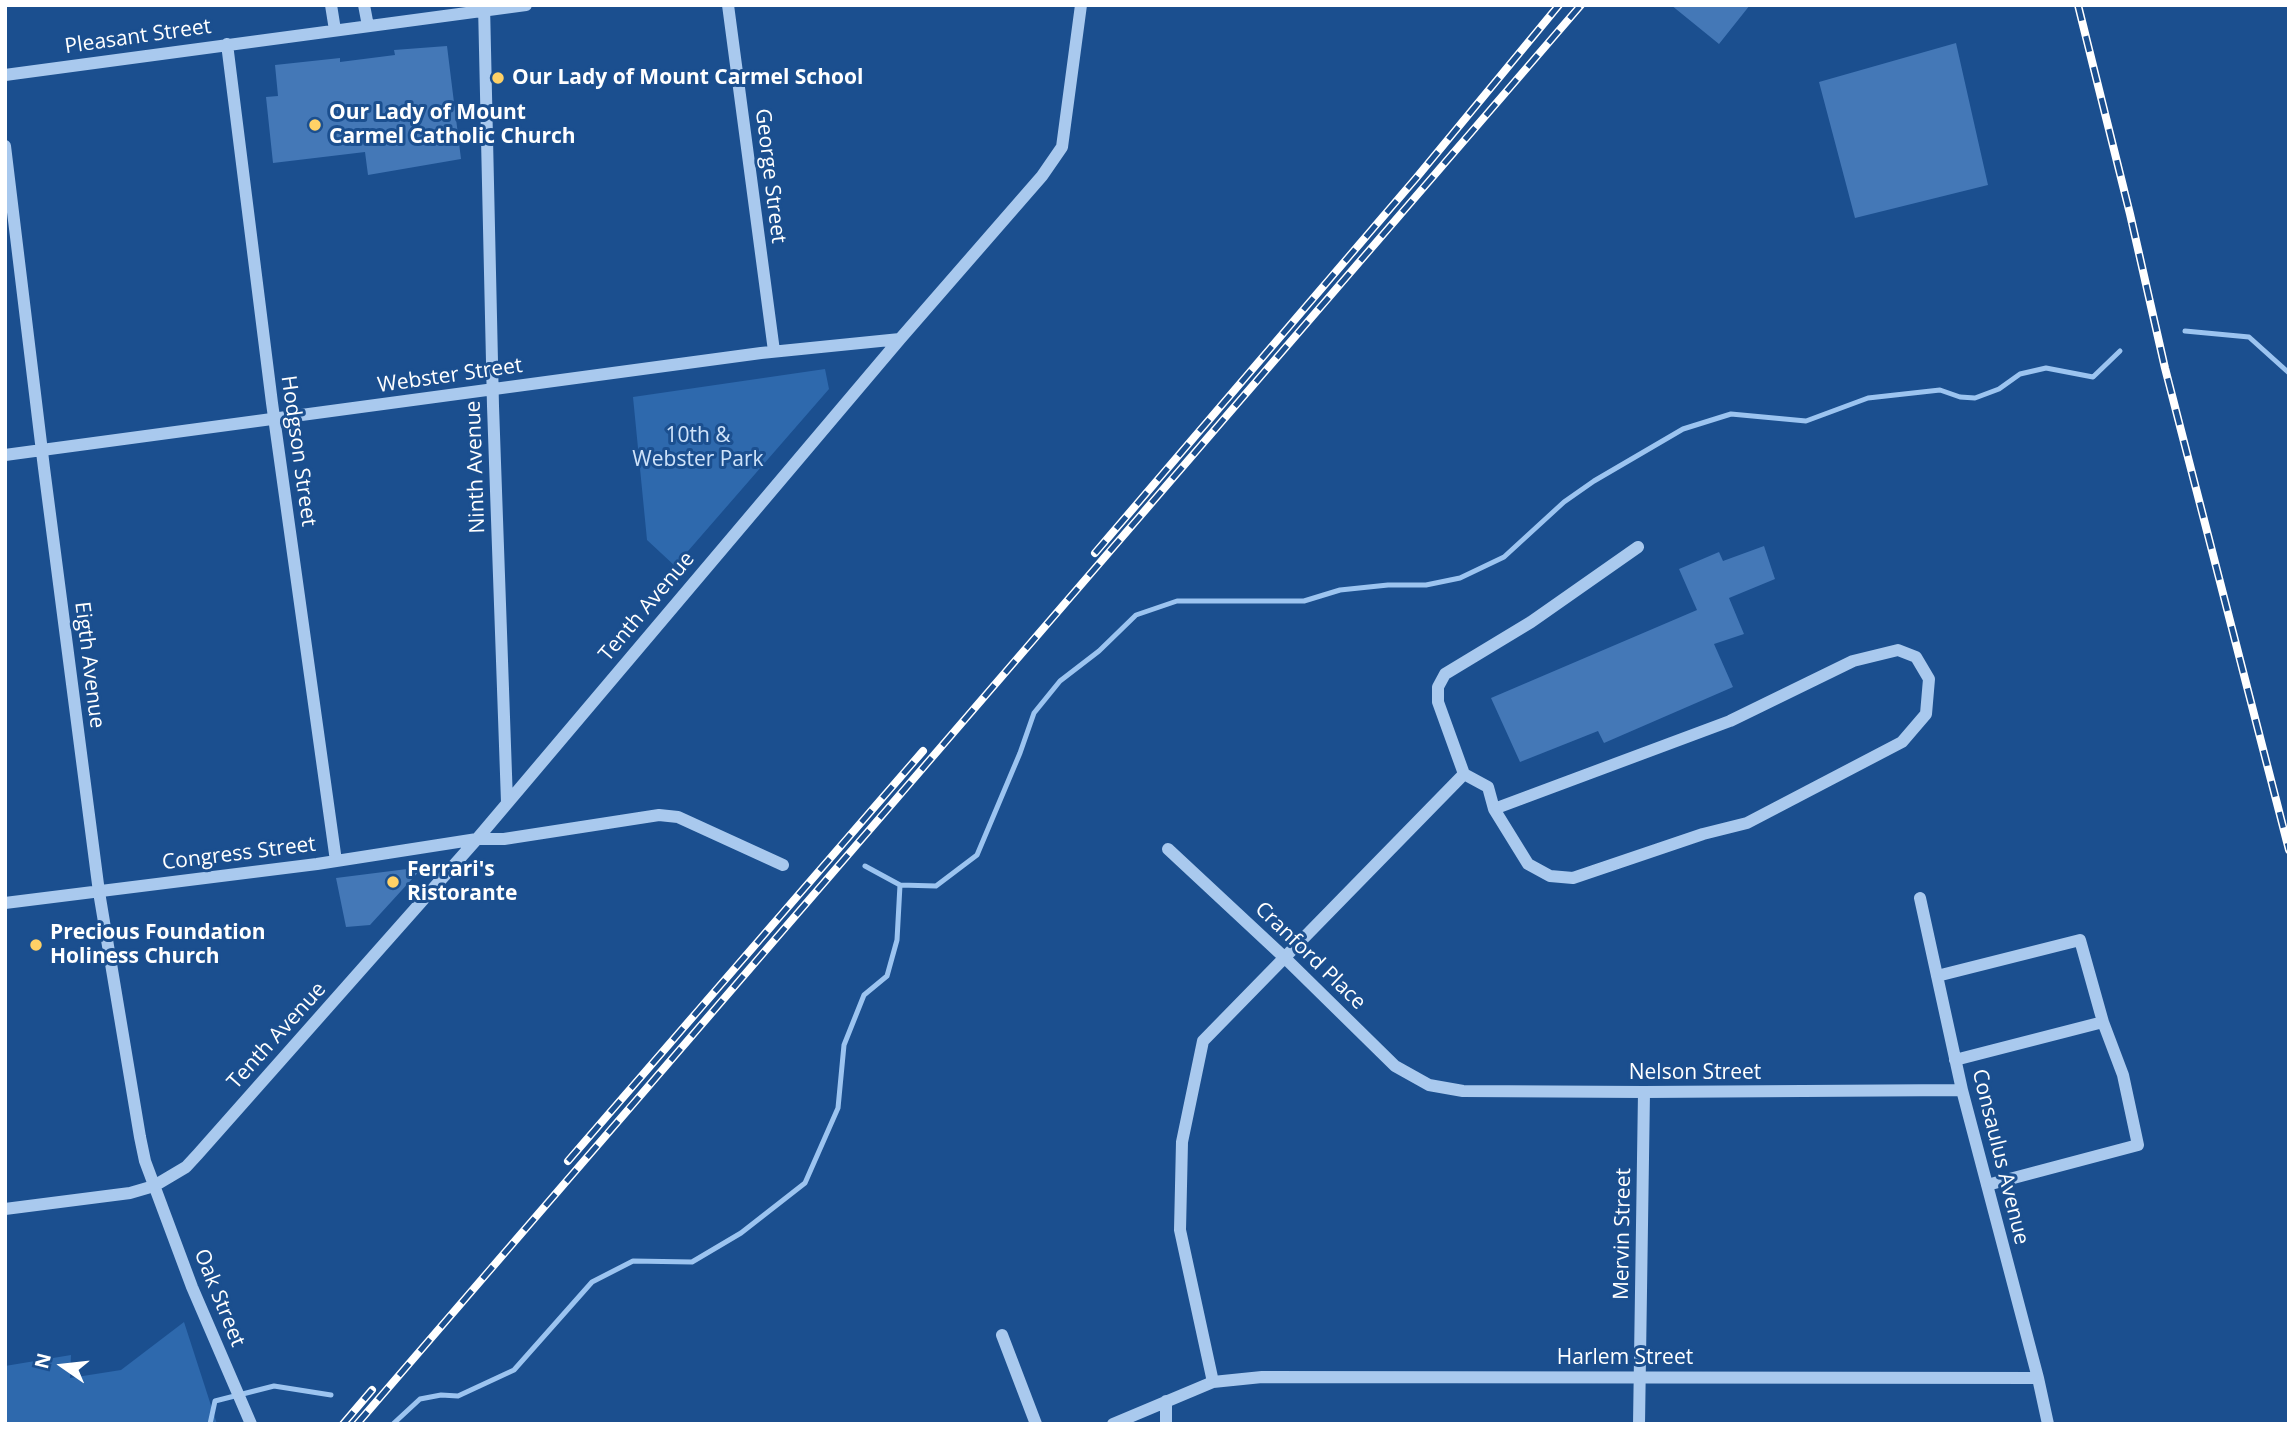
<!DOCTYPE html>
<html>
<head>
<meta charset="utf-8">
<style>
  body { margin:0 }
  #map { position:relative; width:2294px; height:1429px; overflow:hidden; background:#1b4f8f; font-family:"Open Sans",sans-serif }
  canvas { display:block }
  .frame { position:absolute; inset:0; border:7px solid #fff; pointer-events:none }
  .north { position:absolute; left:28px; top:1331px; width:70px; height:70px; -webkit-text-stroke:5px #1b4f8f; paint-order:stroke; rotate:284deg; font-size:19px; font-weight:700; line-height:28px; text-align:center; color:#fff }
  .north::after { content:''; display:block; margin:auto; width:24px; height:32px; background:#fff; clip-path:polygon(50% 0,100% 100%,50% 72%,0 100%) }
</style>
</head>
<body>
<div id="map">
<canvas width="2294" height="1429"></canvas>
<div class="frame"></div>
<div class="north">N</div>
</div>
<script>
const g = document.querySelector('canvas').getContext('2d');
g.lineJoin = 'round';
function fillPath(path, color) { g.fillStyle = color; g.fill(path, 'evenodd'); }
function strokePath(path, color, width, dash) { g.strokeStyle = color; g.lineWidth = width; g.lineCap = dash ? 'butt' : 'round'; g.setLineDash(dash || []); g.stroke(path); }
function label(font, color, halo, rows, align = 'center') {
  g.font = font + ' "Open Sans",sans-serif'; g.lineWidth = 6; g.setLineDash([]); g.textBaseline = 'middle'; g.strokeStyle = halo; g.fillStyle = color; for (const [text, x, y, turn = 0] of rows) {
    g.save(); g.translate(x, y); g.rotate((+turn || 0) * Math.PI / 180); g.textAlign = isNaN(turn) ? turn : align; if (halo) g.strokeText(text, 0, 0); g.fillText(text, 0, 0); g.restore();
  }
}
const green = new Path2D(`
  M825,369l4,20 -154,177 -28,-26 -14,-143z
  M184,1322l33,102h-212v-58l66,-11 -1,23 51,-8z`);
const stream = new Path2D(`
  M2185,331l64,6 40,36
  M865,866l35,19
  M210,1424l5,-23 59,-15 57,9
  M393,1424l27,-25 21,-4 17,1 56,-26 78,-88 41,-21 59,1 49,-29 64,-50 33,-75 6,-63 20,-50 23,-19 10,-36 3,-55 36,1 41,-31 43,-102 14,-40 26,-32 39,-30 37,-36 41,-14h127l36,-11 48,-5h38l34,-7 44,-21 60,-55 30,-21 89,-52 48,-15 75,7 62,-23 72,-8 20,7 15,1 24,-9 21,-15 26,-6 47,9 27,-26`);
const building = new Path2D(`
  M1671,5h79l-31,39z
  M1956,43l32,142 -133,33 -36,-136z
  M447,46l14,113 -93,16 -3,-23 -92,11 -7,-66 12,-1 -3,-31 65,-7v4l55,-7 -1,-5z
  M1764,546l11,33 -46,19 15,36 -30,10 19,43 -129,56 -6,-12 -78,31 -29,-64 206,-88 -18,-41 40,-17 4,9z
  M423,867l-53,58 -24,2 -10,-49z`);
const minor = new Path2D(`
  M331,5l4,25
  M364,5l4,21
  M484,5l9,401 14,396
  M728,5l46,346
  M227,44l45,359 64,458
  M5,75l521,-70
  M5,146l39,322 55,424 41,245 5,24 47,126 59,137
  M5,455l756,-102 139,-14
  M1464,774l24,13 6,22 34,55 22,12 23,2 130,-44 44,-11 155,-81 24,-28 3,-35 -13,-22 -18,-7 -45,11 -123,60 -236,88
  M1168,849l117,109 110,108 34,19 34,6 181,1 318,-2
  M1920,898l42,192 76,288 10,46
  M5,903l312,-39 160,-25h27l155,-24 19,2 105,48
  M1937,976l143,-36 23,82 -148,38
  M1987,1185l151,-40 -15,-70 -20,-53
  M5,1209l125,-16 24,-7 32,-19 12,-13 279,-315 423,-500 142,-163 20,-29 19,-142
  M1002,1335l34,89
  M1213,1382l-33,-152 2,-88 21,-101 261,-267 -26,-72v-15l7,-13 86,-52 107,-75
  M1113,1424l100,-42 49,-5 776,1
  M1166,1424v-23
  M1639,1424l5,-332`);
const rail = new Path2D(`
  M2078,5l52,209 35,154 124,482
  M1095,553l322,-376 142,-172
  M568,1161l355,-410
  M343,1424l29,-34
  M357,1424l1224,-1419`);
const markers = [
  [498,78,7,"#ffd166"],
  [315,125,7,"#ffd166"],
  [393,882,7,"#ffd166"],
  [36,945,7,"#ffd166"]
];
const streetNames = [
  ["Pleasant Street",138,37,-8],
  ["George Street",770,176,83],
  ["Webster Street",450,376,-8],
  ["Hodgson Street",298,451,82],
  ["Ninth Avenue",476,467,-92],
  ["Tenth Avenue",647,607,-50],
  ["Eigth Avenue",89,665,83],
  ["Congress Street",239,854,-7],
  ["Cranford Place",1310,956,44],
  ["Tenth Avenue",277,1036,-48],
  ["Nelson Street",1695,1073],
  ["Consaulus Avenue",2000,1157,76],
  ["Mervin Street",1623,1234,-89],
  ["Oak Street",219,1298,68],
  ["Harlem Street",1625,1358]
];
const poiNames = [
  ["Our Lady of Mount Carmel School",512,78],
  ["Our Lady of Mount",329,113],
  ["Carmel Catholic Church",329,137],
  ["Ferrari's",407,870],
  ["Ristorante",407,894],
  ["Precious Foundation",50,933],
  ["Holiness Church",50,957]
];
const parkNames = [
  ["10th &",698,436],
  ["Webster Park",698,460]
];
fillPath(green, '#2e69ad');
strokePath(stream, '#9cc4f0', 5);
fillPath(building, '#4478b7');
strokePath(minor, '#a9c9ee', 12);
strokePath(rail, '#fff', 8);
strokePath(rail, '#1b4f8f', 5, [16]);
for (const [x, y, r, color] of markers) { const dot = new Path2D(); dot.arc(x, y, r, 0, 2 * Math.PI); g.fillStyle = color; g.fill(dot); strokePath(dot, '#1b4f8f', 2.5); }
label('21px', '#fff', '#1b4f8f', streetNames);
label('bold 21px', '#fff', '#1b4f8f', poiNames, 'left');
label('21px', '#cfe3fa', '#1b4f8f', parkNames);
</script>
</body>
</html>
